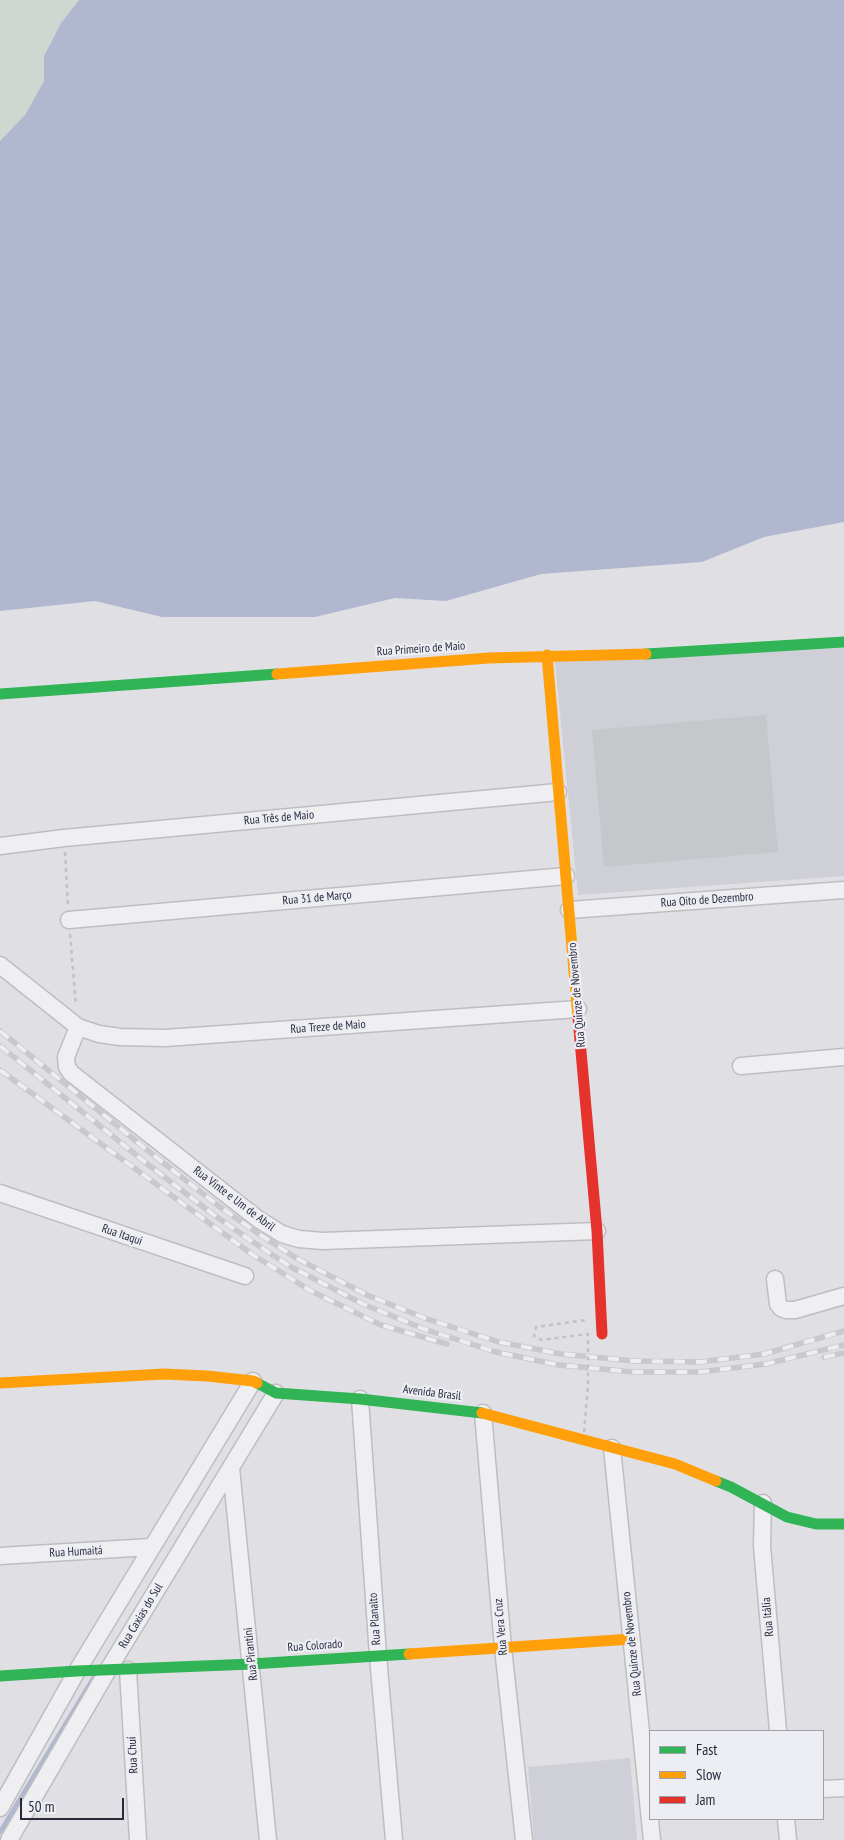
<!DOCTYPE html>
<html>
<head>
<meta charset="utf-8">
<style>
	body { margin:0 }
	#map { position:relative; width:844px; height:1840px; overflow:hidden; background:#e0e0e4; font-family:"PT Sans Narrow",sans-serif }
	canvas { display:block }
	.legend { position:absolute; left:649px; top:1730px; width:175px; height:90px; box-sizing:border-box; background:#edeef4; border:1px solid #9ea0aa; margin:0; padding:6px 9px; list-style:none; font-size:15px; color:#282b3c }
	.legend li { display:flex; align-items:center; gap:10px; height:25px }
	.legend b { width:25px; border:1px solid #9ea0aa }
	.scale { position:absolute; left:20px; top:1798px; width:104px; height:22px; box-sizing:border-box; border:2px solid #282b3c; border-top:0; padding-left:6px; font-size:15px; line-height:18px; white-space:nowrap; color:#282b3c; -webkit-text-stroke:4px #edeef4; paint-order:stroke }
</style>
</head>
<body>
<div id="map">
<canvas width="844" height="1840"></canvas>
<ul class="legend">
<li><b style="height:6px;background:#30b455"></b>Fast</li>
<li><b style="height:6px;background:#ff9f0a"></b>Slow</li>
<li><b style="height:6px;background:#e5322d"></b>Jam</li>
</ul>
<div class="scale">50 m</div>
</div>
<script>
const context = document.querySelector('canvas').getContext('2d');
context.lineJoin = 'round';
function fill(path, color) {
  context.fillStyle = color;
  context.fill(path, 'evenodd');
}
function shape(rows) {
  const path = new Path2D();
  for (const r of rows) {
    path.moveTo(r[0], r[1]);
    for (let i = 2; i < r.length; i += 2) path.lineTo(r[i], r[i + 1]);
  }
  return path;
}
function stroke(path, color, width, dash) {
  context.strokeStyle = color;
  context.lineWidth = width;
  context.lineCap = dash ? 'butt' : 'round';
  context.setLineDash(dash || []);
  context.stroke(path);
}
function label(font, color, halo, rows, align = 'center') {
  context.font = font + ' "PT Sans Narrow",sans-serif';
  context.lineWidth = 4.5;
  context.setLineDash([]);
  context.textBaseline = 'middle';
  context.strokeStyle = halo;
  context.fillStyle = color;
  for (const [text, x, y, turn = 0] of rows) {
    context.save();
    context.translate(x, y);
    context.rotate((+turn || 0) * Math.PI / 180);
    context.textAlign = isNaN(turn) ? turn : align;
    if (halo) context.strokeText(text, 0, 0);
    context.fillText(text, 0, 0);
    context.restore();
  }
}
const built = shape([
	[844,648,844,876,578,895,555,662],
	[630,1758,637,1840,534,1840,528,1767]
]);
const green = shape([
	[0,0,79,0,61,23,44,56,44,81,25,116,0,141]
]);
const water = shape([
	[79,0,844,0,844,522,764,537,702,562,541,574,446,601,395,598,315,617,162,617,95,601,0,611,0,141,25,115,44,81,44,56,61,23]
]);
const stream = shape([
	[0,1832,94,1677]
]);
const building = shape([
	[766,715,778,852,604,867,592,730]
]);
const path = shape([
	[65,852,68,906],
	[70,934,76,1006]
]);
const street = shape([
	[0,846,64,838,558,792],
	[569,910,844,890],
	[69,920,566,876],
	[0,965,78,1027,99,1034,120,1037,165,1038,578,1009],
	[78,1027,66,1057,67,1067,71,1073,258,1219,282,1234,299,1239,323,1241,597,1231],
	[741,1066,844,1057],
	[0,1193,245,1276],
	[775,1279,778,1304,781,1308,786,1310,795,1310,844,1296],
	[360,1399,378,1656,394,1840],
	[483,1413,503,1648,524,1840],
	[612,1448,652,1840],
	[231,1468,268,1840],
	[763,1503,762,1546,778,1731],
	[0,1556,151,1547],
	[128,1670,138,1840],
	[823,1789,844,1788],
	[0,1808,77,1671,253,1381],
	[786,1819,788,1840],
	[9,1840,108,1670,276,1393]
]);
const fast = shape([
	[646,654,844,642],
	[0,694,277,674],
	[257,1383,276,1393,360,1399,482,1413],
	[716,1481,731,1487,787,1517,816,1524,844,1524],
	[0,1676,77,1671,252,1664,409,1654]
]);
const slow = shape([
	[547,655,578,1018],
	[277,674,489,658,646,654],
	[0,1383,164,1374,207,1376,253,1381,257,1383],
	[482,1413,675,1464,716,1481],
	[409,1654,632,1639]
]);
const jam = shape([
	[578,1018,597,1231,602,1334]
]);
const rail = shape([
	[0,1031,157,1158,220,1207,256,1232,296,1258,367,1295,427,1319,499,1342,561,1354,634,1361,700,1362,764,1354,844,1331],
	[0,1046,150,1166,214,1215,250,1240,291,1267,363,1304,424,1329,496,1352,559,1365,633,1372,700,1372,766,1364,844,1345],
	[0,1070,253,1255,311,1291,381,1325,447,1344],
	[824,1357,844,1353]
]);
const pathBridge = shape([
	[584,1432,588,1386,588,1334,541,1340,534,1336,536,1327,586,1320]
]);
const streetNames = [
	["Rua Primeiro de Maio",421,649,-4],
	["Rua Três de Maio",279,818,-5],
	["Rua 31 de Março",317,898,-5],
	["Rua Oito de Dezembro",707,900,-4],
	["Rua Quinze de Novembro",577,995,-95],
	["Rua Treze de Maio",328,1027,-4],
	["Rua Vinte e Um de Abril",234,1199,37],
	["Rua Itaqui",122,1235,19],
	["Avenida Brasil",432,1393,7],
	["Rua Humaitá",76,1552,-3],
	["Rua Caxias do Sul",141,1616,-59],
	["Rua Itália",768,1617,-95],
	["Rua Planalto",375,1619,-94],
	["Rua Vera Cruz",501,1627,-95],
	["Rua Quinze de Novembro",632,1644,-96],
	["Rua Colorado",315,1646,-4],
	["Rua Pirantini",251,1654,-96],
	["Rua Chuí",133,1755,-93]
];
fill(built, '#cecfd7');
fill(green, '#ced7d0');
fill(water, '#b0b7ce');
stroke(stream, '#b0b7ce', 4.5);
fill(building, '#c6c7cb');
stroke(street, '#bebec2', 19);
stroke(path, '#c1c1c6', 2.5, [4, 4]);
stroke(street, '#efeff1', 16);
stroke(fast, '#30b455', 11);
stroke(slow, '#ff9f0a', 11);
stroke(jam, '#e5322d', 11);
stroke(rail, '#c8c9cc', 5.5);
stroke(rail, '#edeef4', 4, [11]);
stroke(pathBridge, '#c1c1c6', 2.5, [4, 4]);
label('12px', '#282b3c', '#edeef4', streetNames);
</script>
</body>
</html>
